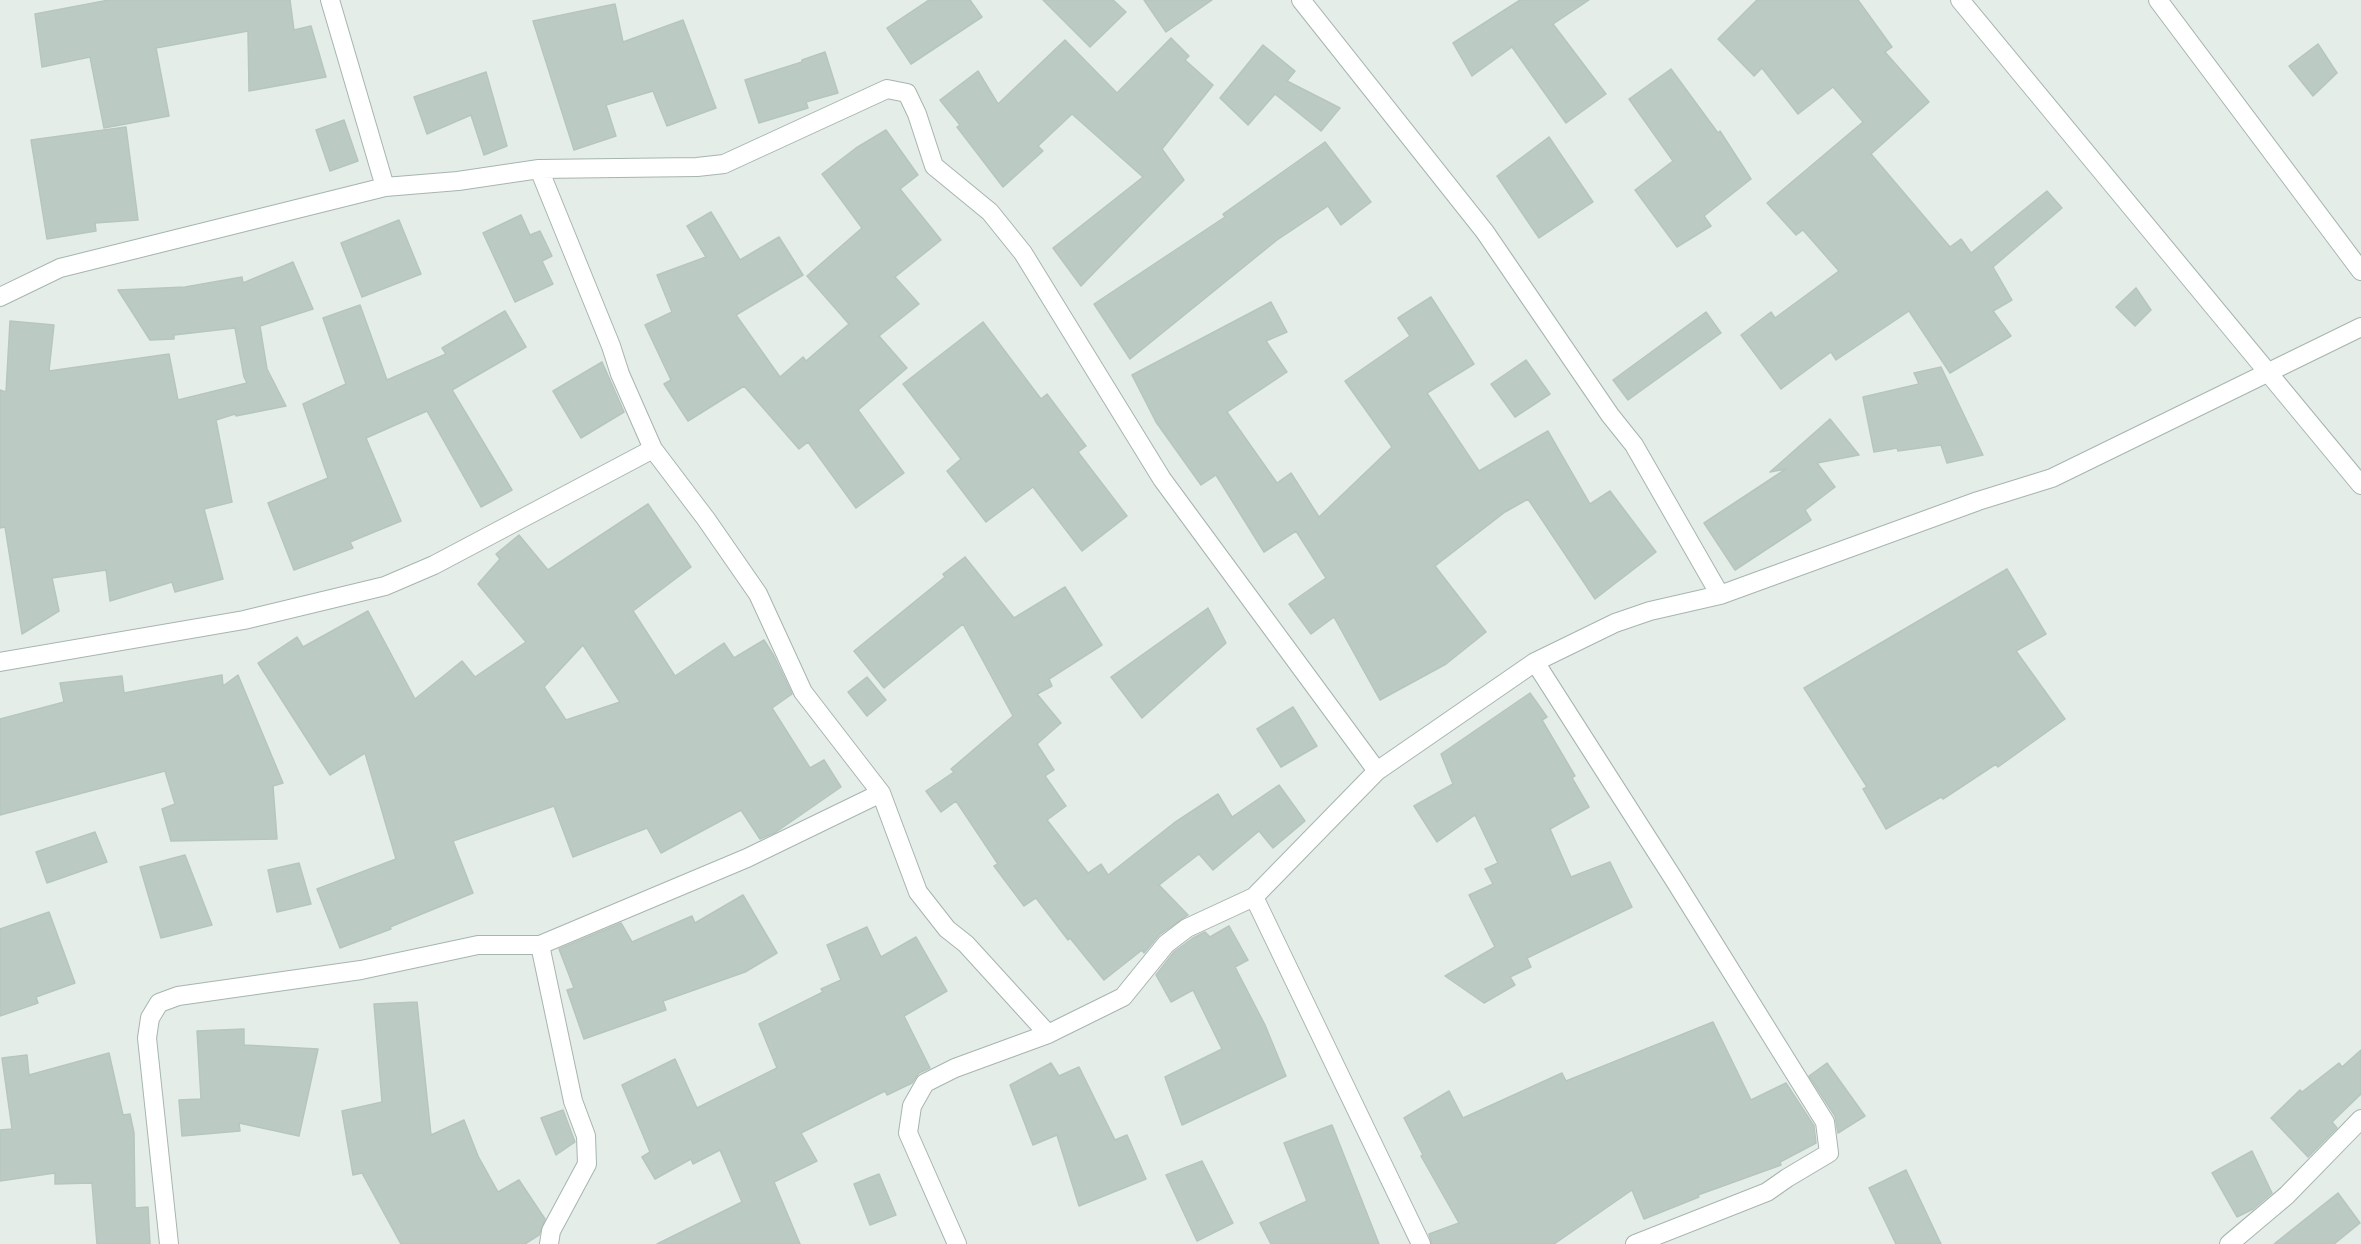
<!DOCTYPE html>
<html>
<head>
<meta charset="utf-8">
<style>
	body { margin:0 }
	canvas { display:block; background:#e4ede8 }
</style>
</head>
<body>
<canvas width="2361" height="1244"></canvas>
<script>
const context = document.querySelector('canvas').getContext('2d');
context.lineJoin = 'round';
function fill(path, color) {
  context.fillStyle = color;
  context.fill(path, 'evenodd');
}
function shape(rows) {
  const path = new Path2D();
  for (const r of rows) {
    path.moveTo(r[0], r[1]);
    for (let i = 2; i < r.length; i += 2) path.lineTo(r[i], r[i + 1]);
  }
  return path;
}
function stroke(path, color, width, dash) {
  context.strokeStyle = color;
  context.lineWidth = width;
  context.lineCap = dash ? 'butt' : 'round';
  context.setLineDash(dash || []);
  context.stroke(path);
}
const building = shape([
	[109,0,290,0,294,30,311,26,326,77,249,91,248,31,156,48,169,116,104,128,90,57,42,67,35,14,109,0],
	[929,0,970,0,982,17,911,64,887,28,929,0],
	[1043,0,1113,0,1126,12,1090,47,1043,0],
	[1144,0,1212,0,1166,32,1144,0],
	[1520,0,1589,0,1553,24,1606,94,1566,123,1512,47,1472,76,1453,43,1520,0],
	[1757,0,1858,0,1892,47,1885,52,1929,102,1871,154,1950,247,1961,239,1971,253,2047,191,2062,208,1993,267,2012,300,1993,311,2011,336,1950,373,1909,311,1836,360,1831,352,1781,389,1741,335,1771,312,1775,318,1839,271,1803,230,1796,235,1767,203,1863,122,1833,87,1798,114,1762,68,1754,76,1718,39,1757,0],
	[615,4,623,42,683,20,716,108,667,126,653,91,606,105,616,136,574,150,533,21,615,4],
	[1171,38,1189,56,1185,60,1213,85,1162,149,1184,180,1081,286,1053,248,1143,177,1072,114,1038,146,1043,151,1003,187,957,127,960,125,940,100,978,71,998,104,1065,40,1117,93,1171,38],
	[2318,44,2337,73,2313,96,2289,66,2318,44],
	[1263,45,1295,71,1287,81,1340,108,1321,131,1275,94,1248,125,1220,98,1263,45],
	[825,52,838,93,806,102,808,108,759,123,745,80,802,62,802,60,825,52],
	[1671,69,1718,133,1720,131,1751,179,1704,216,1711,226,1677,247,1635,190,1673,161,1629,99,1671,69],
	[486,72,507,146,484,155,471,115,427,134,414,97,486,72],
	[344,120,358,161,330,171,316,130,344,120],
	[126,127,138,220,95,223,96,231,47,239,31,140,126,127],
	[886,130,918,175,900,189,941,240,895,277,919,304,879,336,907,368,858,410,904,473,856,508,808,442,799,449,744,386,688,421,664,384,671,380,645,325,672,312,657,275,706,257,687,226,711,212,740,260,779,237,803,275,736,315,780,377,803,357,806,361,849,324,807,276,862,228,822,174,856,148,886,130],
	[1549,137,1593,202,1539,238,1497,176,1549,137],
	[1325,142,1371,202,1341,225,1328,206,1277,240,1130,359,1094,304,1225,217,1223,214,1325,142],
	[521,215,530,235,540,231,552,256,542,261,553,284,515,302,483,233,521,215],
	[399,220,421,274,362,297,341,243,399,220],
	[293,262,313,309,260,326,267,369,286,406,236,416,235,414,216,420,232,502,204,509,223,579,175,592,172,582,110,601,106,570,52,578,59,611,22,634,5,527,0,528,0,390,6,392,10,321,54,325,49,371,169,354,178,400,247,383,244,377,235,328,174,335,174,339,150,340,118,290,185,287,242,277,243,283,293,262],
	[2136,288,2151,310,2135,326,2116,307,2136,288],
	[1431,297,1474,364,1427,393,1479,471,1548,431,1590,504,1610,491,1656,552,1595,599,1528,499,1505,512,1435,566,1486,632,1446,664,1380,700,1334,617,1311,634,1289,604,1326,578,1296,531,1264,552,1216,475,1201,485,1156,422,1132,375,1271,302,1287,332,1266,341,1287,372,1227,412,1277,483,1291,473,1319,517,1392,447,1345,381,1410,336,1398,318,1431,297],
	[360,305,387,380,446,354,442,348,505,311,526,347,452,390,512,490,481,507,427,411,366,438,401,521,350,542,353,548,294,570,268,503,328,478,303,404,346,384,323,318,360,305],
	[1706,312,1721,333,1628,400,1613,380,1706,312],
	[983,322,1041,399,1047,394,1086,446,1078,452,1127,516,1082,551,1033,487,986,522,947,471,961,459,903,384,983,322],
	[1526,360,1550,394,1515,417,1491,384,1526,360],
	[602,362,624,412,581,438,553,391,602,362],
	[1941,367,1983,455,1947,463,1941,445,1898,451,1897,448,1874,452,1863,397,1919,384,1914,373,1941,367],
	[1830,419,1859,455,1817,463,1835,487,1805,510,1811,520,1735,570,1704,523,1786,469,1770,472,1830,419],
	[648,504,691,567,633,611,675,676,724,643,734,658,764,640,774,656,792,694,772,708,810,768,824,760,841,787,776,832,760,839,741,810,661,853,647,828,573,857,554,806,453,841,473,893,390,927,391,929,340,948,317,889,396,859,365,753,330,775,258,663,297,637,303,647,368,611,415,699,462,661,475,677,526,642,478,584,500,559,496,554,519,535,548,570,648,504],
	[583,645,620,702,566,720,544,687,583,645],
	[965,557,1014,618,1065,587,1102,645,1049,679,1052,686,1037,694,1061,723,1037,744,1054,770,1045,776,1066,806,1047,820,1088,873,1101,864,1108,875,1174,823,1218,794,1232,817,1279,785,1305,821,1273,848,1259,831,1213,870,1199,854,1159,885,1188,915,1159,935,1144,953,1142,950,1104,980,1070,938,1068,940,1036,898,1024,906,994,866,998,864,956,801,941,812,926,791,954,772,951,769,1013,716,963,624,884,688,854,651,945,577,943,574,965,557],
	[2007,569,2046,634,2016,651,2065,719,1998,767,1996,764,1943,799,1941,797,1886,829,1863,789,1867,787,1804,688,2007,569],
	[1208,608,1226,643,1142,718,1111,677,1208,608],
	[222,675,223,686,238,675,283,783,273,786,277,839,171,841,162,809,175,804,165,771,0,815,0,719,64,702,60,683,122,676,124,693,222,675],
	[867,677,886,700,867,716,848,692,867,677],
	[1530,693,1547,717,1542,720,1575,776,1572,778,1589,807,1550,829,1571,877,1610,862,1632,907,1527,958,1531,967,1510,977,1515,985,1484,1003,1445,976,1495,947,1469,895,1493,884,1485,869,1498,863,1475,815,1437,842,1414,806,1453,784,1441,754,1530,693],
	[1293,707,1317,746,1281,767,1257,729,1293,707],
	[95,832,107,862,47,883,36,852,95,832],
	[185,855,212,925,161,938,140,867,185,855],
	[299,863,311,904,277,912,268,870,299,863],
	[743,895,777,953,745,972,663,1001,666,1010,584,1039,567,990,574,988,559,949,621,923,632,942,692,916,695,923,743,895],
	[49,912,75,983,36,997,38,1003,0,1016,0,929,49,912],
	[1229,926,1248,960,1235,967,1265,1025,1286,1076,1182,1125,1165,1077,1222,1049,1193,990,1171,1002,1156,975,1174,952,1193,938,1205,932,1210,937,1229,926],
	[867,927,881,957,916,937,947,991,904,1016,930,1068,919,1073,912,1083,887,1095,885,1091,801,1133,817,1161,774,1182,800,1244,657,1244,742,1202,720,1150,693,1164,691,1159,655,1179,642,1157,650,1152,622,1085,675,1059,697,1108,777,1068,759,1024,823,992,821,989,841,980,827,945,867,927],
	[417,1002,431,1135,464,1120,478,1156,498,1192,519,1180,545,1219,539,1235,525,1244,401,1244,362,1173,353,1175,342,1111,382,1102,374,1004,417,1002],
	[1713,1022,1751,1100,1786,1083,1814,1126,1816,1143,1780,1162,1781,1165,1698,1195,1699,1197,1644,1219,1632,1190,1554,1244,1432,1244,1429,1234,1459,1223,1421,1156,1423,1155,1404,1118,1449,1091,1463,1118,1562,1073,1566,1081,1713,1022],
	[244,1029,244,1045,318,1049,299,1136,239,1123,240,1131,182,1136,179,1100,201,1099,197,1031,244,1029],
	[2361,1050,2361,1094,2332,1122,2337,1128,2308,1157,2271,1118,2300,1090,2302,1092,2339,1063,2342,1067,2361,1050],
	[109,1053,123,1115,130,1114,134,1133,135,1208,148,1207,150,1244,97,1244,92,1183,55,1184,55,1173,0,1181,0,1130,12,1129,2,1058,27,1055,29,1075,109,1053],
	[1051,1063,1059,1076,1079,1067,1115,1140,1127,1135,1146,1179,1079,1206,1057,1135,1033,1145,1010,1085,1051,1063],
	[1827,1063,1865,1116,1838,1133,1835,1116,1809,1076,1827,1063],
	[563,1110,575,1142,556,1155,541,1118,563,1110],
	[1332,1125,1379,1244,1271,1244,1260,1223,1307,1201,1284,1143,1332,1125],
	[2252,1151,2272,1193,2253,1209,2237,1217,2212,1173,2252,1151],
	[1202,1161,1233,1223,1197,1241,1166,1175,1202,1161],
	[1906,1170,1941,1244,1896,1244,1869,1188,1906,1170],
	[879,1174,896,1215,870,1225,854,1184,879,1174],
	[2338,1193,2360,1223,2334,1244,2274,1244,2338,1193]
]);
const minor = shape([
	[330,0,385,187],
	[1301,0,1485,232,1610,415,1634,445,1720,595],
	[1960,0,2361,485],
	[2158,0,2361,271],
	[539,169,611,346,620,374,653,449,706,519,758,594,803,692,881,793,918,892,947,929,966,944,1048,1034],
	[0,297,60,268,385,187,458,181,539,169,697,167,724,164,887,89,907,93,917,114,934,166,990,212,1023,253,1162,479,1377,771],
	[0,662,244,620,385,586,434,565,653,449],
	[1535,662,1675,881,1825,1122,1829,1153,1787,1178,1767,1192,1635,1244],
	[1254,897,1421,1244],
	[540,945,573,1101,586,1136,587,1164,551,1231,549,1244],
	[169,1244,147,1038,150,1018,159,1003,178,996,361,970,478,945,540,945,747,858,881,793],
	[957,1244,908,1133,912,1106,925,1083,955,1068,1048,1034,1123,997,1166,944,1187,928,1254,897,1377,771,1535,662,1615,623,1650,611,1720,595,1978,501,2052,478,2361,327],
	[2229,1244,2287,1195,2361,1119]
]);
fill(building, '#bccac4');
stroke(building, '#b6c6bf', 1.5);
stroke(minor, '#a7b5af', 20);
stroke(minor, '#fff', 18);
</script>
</body>
</html>
